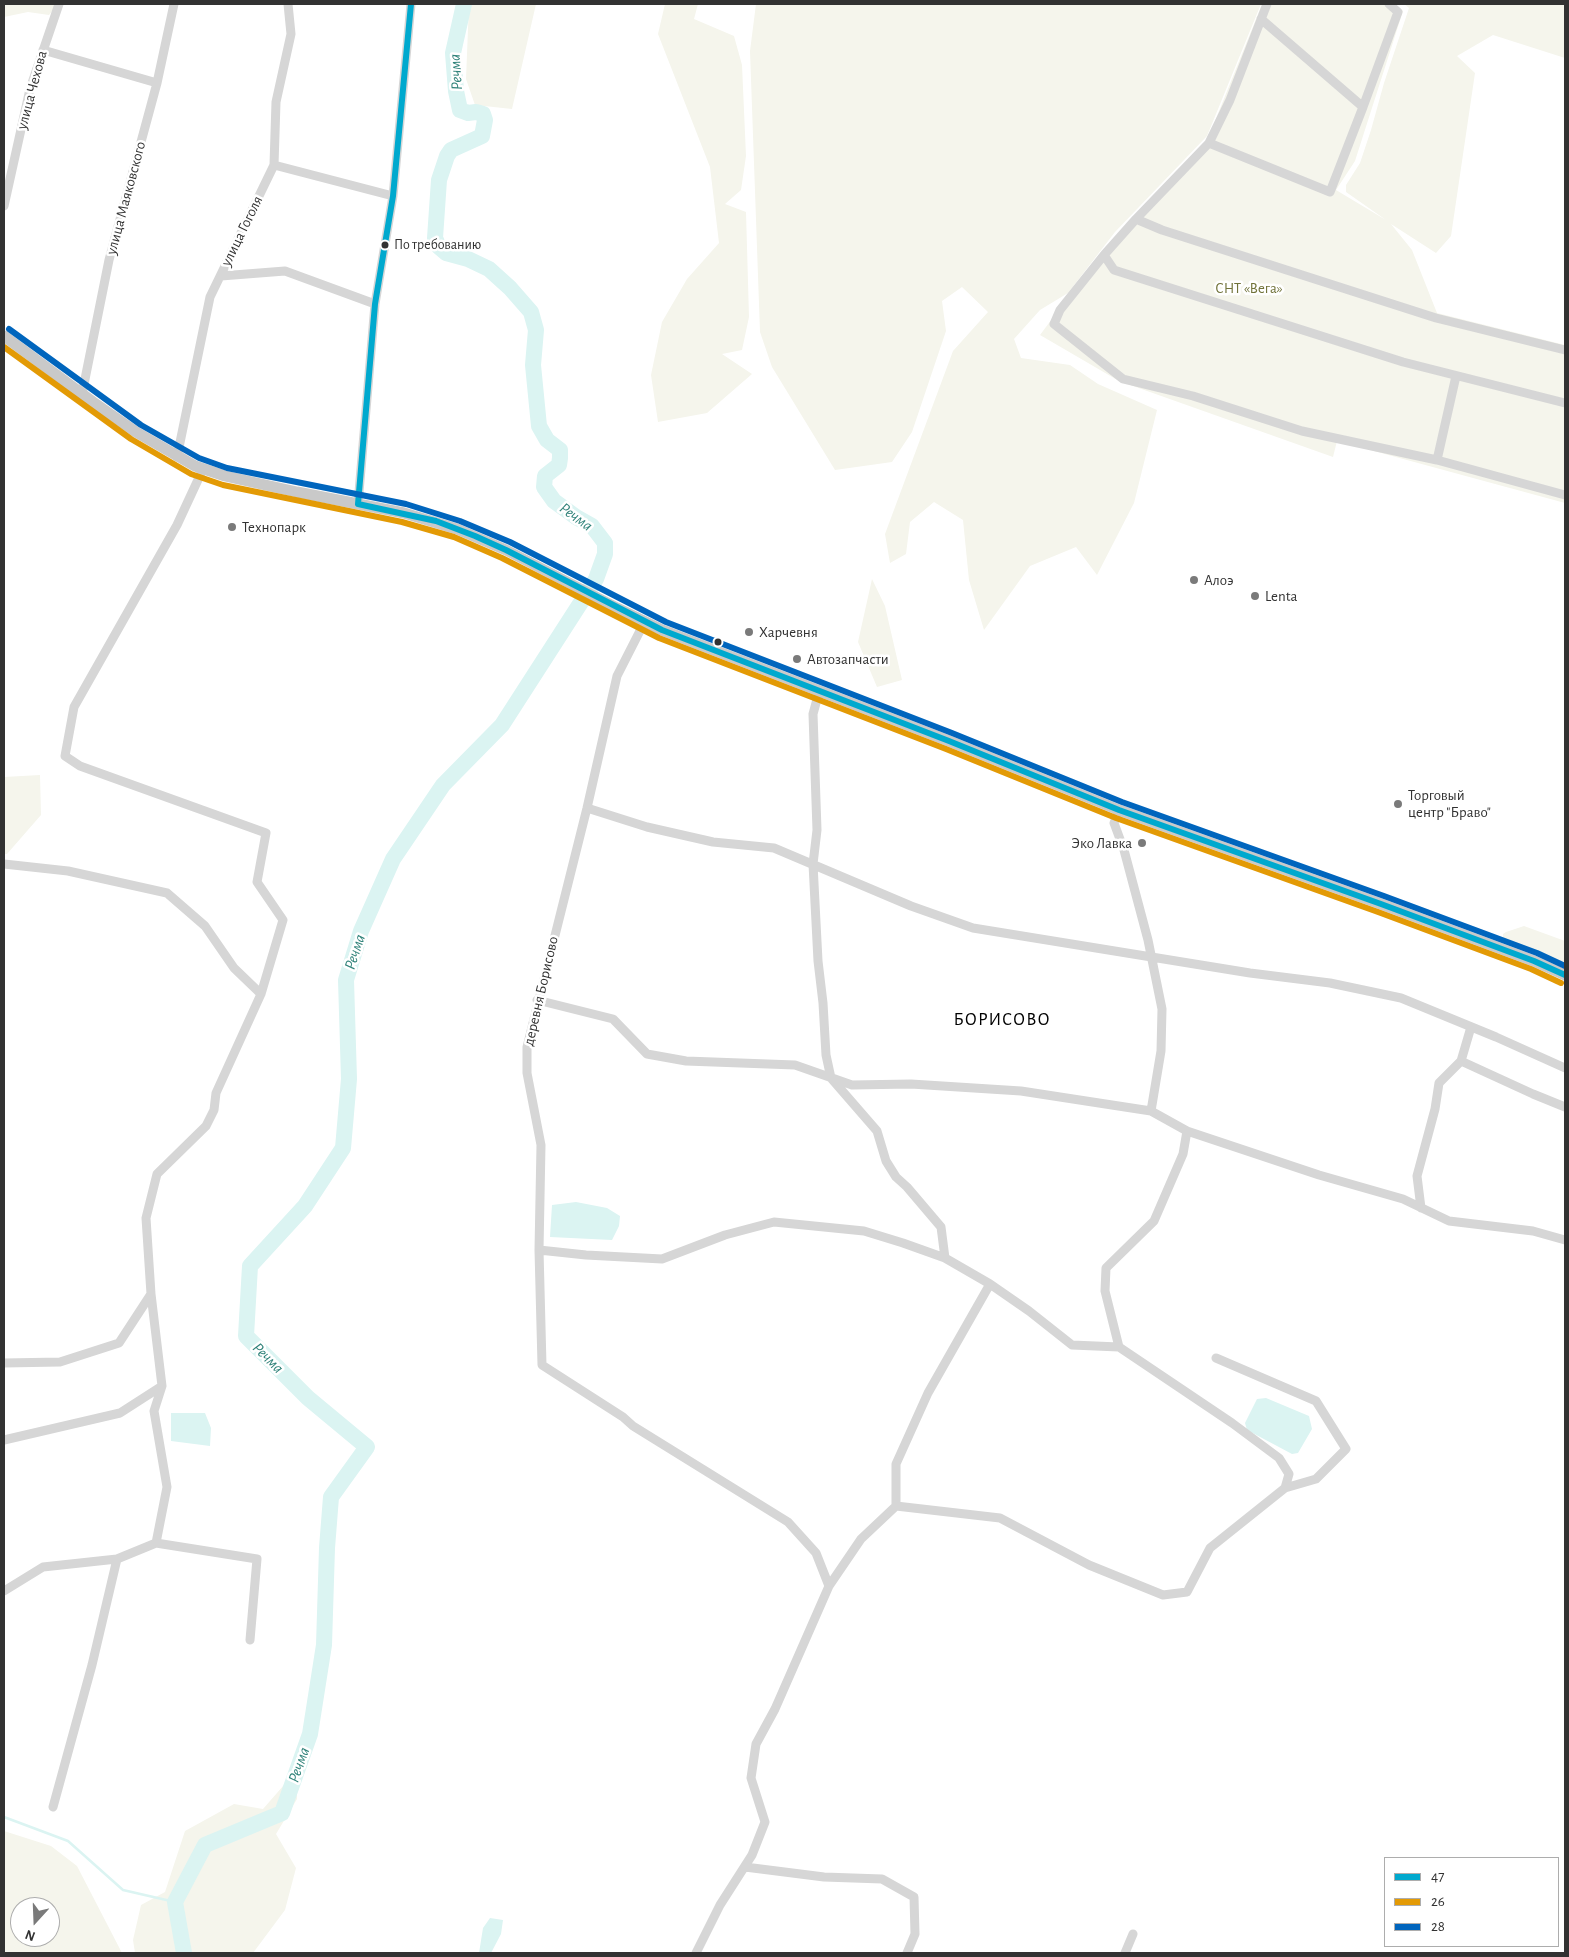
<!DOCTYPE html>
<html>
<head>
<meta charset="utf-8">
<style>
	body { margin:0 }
	#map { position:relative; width:1569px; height:1957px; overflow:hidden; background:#fff; font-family:"Alegreya Sans",sans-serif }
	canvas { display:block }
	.frame { position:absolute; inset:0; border:5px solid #323232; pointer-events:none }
	.legend { position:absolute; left:1384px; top:1857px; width:175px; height:90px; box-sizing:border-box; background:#fff; border:1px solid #adadad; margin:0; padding:6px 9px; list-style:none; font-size:15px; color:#323232 }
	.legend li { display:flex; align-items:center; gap:10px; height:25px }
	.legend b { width:25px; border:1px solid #adadad }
	.north { position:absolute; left:10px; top:1897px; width:50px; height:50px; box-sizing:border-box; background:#fff; border:1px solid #adadad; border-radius:50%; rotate:200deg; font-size:14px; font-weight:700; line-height:20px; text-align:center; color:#323232 }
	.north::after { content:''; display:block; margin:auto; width:18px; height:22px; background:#7a7a7a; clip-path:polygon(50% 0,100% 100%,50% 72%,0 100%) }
</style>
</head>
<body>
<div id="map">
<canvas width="1569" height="1957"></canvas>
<div class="frame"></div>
<ul class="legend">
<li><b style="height:6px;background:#00a9ce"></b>47</li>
<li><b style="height:6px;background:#e39a05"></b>26</li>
<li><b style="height:6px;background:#0065bd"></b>28</li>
</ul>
<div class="north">N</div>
</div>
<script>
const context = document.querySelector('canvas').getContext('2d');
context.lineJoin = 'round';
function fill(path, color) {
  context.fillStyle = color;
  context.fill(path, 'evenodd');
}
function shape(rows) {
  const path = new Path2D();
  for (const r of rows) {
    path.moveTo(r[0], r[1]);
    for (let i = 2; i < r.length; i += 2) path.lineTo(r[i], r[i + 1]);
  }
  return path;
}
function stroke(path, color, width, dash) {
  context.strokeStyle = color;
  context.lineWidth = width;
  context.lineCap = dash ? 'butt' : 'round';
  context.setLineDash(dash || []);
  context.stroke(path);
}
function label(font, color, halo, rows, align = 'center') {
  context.font = font + ' "Alegreya Sans",sans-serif';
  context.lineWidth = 5;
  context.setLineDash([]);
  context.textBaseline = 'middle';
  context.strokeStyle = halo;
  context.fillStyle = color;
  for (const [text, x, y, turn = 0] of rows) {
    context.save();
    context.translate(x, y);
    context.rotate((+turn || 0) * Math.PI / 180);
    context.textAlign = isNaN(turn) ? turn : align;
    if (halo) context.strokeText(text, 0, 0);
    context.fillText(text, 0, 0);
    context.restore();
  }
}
const green = shape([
	[4,4,58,4,49,15,28,12,4,17],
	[469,4,536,4,512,109,475,105,466,79],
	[665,4,698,4,694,19,734,36,742,65,746,156,741,190,725,204,746,212,749,317,742,350,722,354,752,374,707,413,658,422,651,375,662,322,687,279,719,243,710,167,658,34],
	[756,4,1261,4,1207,136,1115,232,1068,293,1040,310,1014,339,1021,358,1070,365,1098,384,1157,410,1134,503,1097,575,1076,547,1030,566,984,630,969,580,963,520,934,502,910,522,906,554,890,563,885,534,953,351,988,312,962,287,942,301,946,331,912,432,892,462,835,470,772,367,760,332,750,51],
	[1262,4,1395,4,1403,11,1355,161,1336,190,1386,220,1346,192,1346,185,1360,163,1371,130,1384,83,1409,8,1404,4,1565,4,1565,58,1493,35,1457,56,1475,73,1451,236,1436,253,1391,224,1412,250,1437,313,1565,345,1565,503,1337,441,1333,457,1119,381,1040,335,1098,257,1199,150,1209,136],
	[872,579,885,606,902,680,877,687,858,642],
	[40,775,41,815,7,854,4,854,4,777],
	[1524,926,1565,941,1565,963,1503,938,1503,934,1506,932],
	[297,1770,297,1799,276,1834,296,1868,285,1910,253,1953,135,1953,133,1940,141,1905,165,1892,185,1831,234,1804,263,1809],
	[4,1831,51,1846,77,1866,122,1953,4,1953],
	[20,1907,50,1907,50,1937,20,1937]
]);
const water = shape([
	[576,1202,607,1208,620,1216,619,1226,612,1240,550,1237,552,1205],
	[1266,1398,1309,1416,1312,1429,1298,1453,1292,1454,1247,1430,1245,1423,1257,1399],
	[171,1413,205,1413,211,1428,210,1446,171,1441],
	[490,1918,503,1920,501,1934,491,1953,476,1953,479,1953,483,1928]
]);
const stream = shape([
	[4,1817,68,1841,123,1890,175,1902]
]);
const river = shape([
	[184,1953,175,1902,205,1845,282,1813,310,1734,324,1645,327,1548,331,1497,367,1447,308,1398,246,1336,250,1266,305,1206,343,1148,349,1079,346,980,361,931,393,859,443,785,502,725,596,579,605,554,605,543,592,526,576,517,554,501,544,487,545,476,559,465,560,458,560,450,547,440,539,426,533,365,536,330,531,312,510,288,489,269,468,259,446,253,439,247,435,238,439,180,447,156,451,150,482,136,485,120,483,114,476,112,468,113,460,110,456,91,453,53,464,4]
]);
const minor = shape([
	[43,50,157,83],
	[1363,107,1398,12,1389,4],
	[1209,143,1330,192,1363,107,1261,19],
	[274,165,393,196],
	[4,206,30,89,59,4],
	[1136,219,1209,143,1230,100,1267,4],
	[1104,255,1060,310,1054,324,1123,379,1193,396,1302,431,1437,460,1565,495],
	[221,276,285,271,375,304],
	[1565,350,1436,318,1162,230,1136,219,1104,255,1114,270,1403,362,1565,403],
	[82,394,109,260,157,83,174,4],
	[177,457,210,297,274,165,276,102,291,34,288,4],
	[1437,460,1456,376],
	[358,504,375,304,393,196,411,4],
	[644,623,617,676,587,808,527,1047,527,1073,541,1145,539,1250,542,1365,623,1417,633,1426,788,1522,816,1553,829,1586,775,1709,756,1744,751,1778,765,1822,752,1855,720,1905,696,1953],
	[819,692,813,714,817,830,813,864,818,961,823,1003,826,1055,831,1078,877,1131,886,1161,896,1177,907,1187,941,1227,945,1258],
	[587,808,647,827,713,842,774,848,911,906,973,928,1250,973,1330,983,1401,998,1496,1037,1565,1068],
	[1119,810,1114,823,1124,850,1148,940,1162,1009,1161,1051,1151,1111],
	[4,864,68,871,167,893,205,926,234,968,261,994],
	[537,1000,613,1019,647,1054,686,1061,795,1065,852,1085,911,1084,1021,1091,1151,1111,1187,1131,1319,1175,1403,1199,1449,1221,1533,1231,1565,1240],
	[1461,1061,1533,1094,1565,1107],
	[1421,1208,1417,1176,1435,1109,1439,1083,1461,1061,1471,1027],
	[539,1250,586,1255,662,1259,725,1235,774,1222,864,1231,903,1243,945,1258,990,1284,1029,1311,1072,1345,1119,1347,1232,1423,1279,1458,1289,1474,1285,1488,1210,1548,1187,1592,1163,1595,1089,1565,1000,1518,896,1506,861,1539,829,1586],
	[1119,1347,1105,1291,1106,1268,1154,1221,1183,1154,1187,1131],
	[1216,1358,1316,1401,1346,1449,1316,1479,1285,1488],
	[4,1363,60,1362,119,1343,151,1294],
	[4,1440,120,1413,162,1386],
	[896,1506,896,1464,928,1393,990,1284],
	[156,1543,167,1487,154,1411,162,1386,151,1294,146,1218,157,1174,206,1126,214,1110,216,1093,261,994,283,920,257,882,266,833,80,766,65,756,74,707,177,525,203,469],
	[4,1591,43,1567,117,1559,156,1543,257,1559,250,1640],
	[53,1807,92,1665,117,1559],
	[745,1867,824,1877,882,1879,914,1897,915,1934,907,1953],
	[1125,1953,1133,1934]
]);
const major = shape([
	[4,336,93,402,136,432,195,466,225,476,297,492,404,513,457,529,506,550,617,608,662,630,949,741,1119,810,1381,904,1534,961,1565,975]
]);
const bus1 = shape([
	[358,504,436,521,475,536,506,550,662,630,949,741,1119,810,1381,904,1534,961,1565,975],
	[358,504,375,304,393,196,411,4]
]);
const bus2 = shape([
	[4,347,131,439,191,474,223,485,402,522,454,537,502,558,659,638,946,749,1116,818,1378,912,1531,969,1561,983]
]);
const bus3 = shape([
	[9,329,141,425,199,458,227,468,406,504,460,521,510,542,666,622,952,733,1122,802,1384,896,1537,953,1565,966]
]);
const markers = [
	[385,245,4.5,"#323232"],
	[232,527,5,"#7a7a7a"],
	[1194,580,5,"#7a7a7a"],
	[1255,596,5,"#7a7a7a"],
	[749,632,5,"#7a7a7a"],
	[718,642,4.5,"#323232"],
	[797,659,5,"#7a7a7a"],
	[1398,804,5,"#7a7a7a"],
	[1142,843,5,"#7a7a7a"]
];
const busNames = [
	["По требованию",394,245]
];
const streetNames = [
	["улица Чехова",32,90,-75],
	["улица Маяковского",126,198,-75],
	["улица Гоголя",242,231,-64],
	["деревня Борисово",541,991,-77]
];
const parkNames = [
	["СНТ «Вега»",1249,288]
];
const poiNames = [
	["Технопарк",242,527],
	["Алоэ",1204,580],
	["Lenta",1265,596],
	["Харчевня",759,632],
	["Автозапчасти",807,659],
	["Торговый",1408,795],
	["центр \"Браво\"",1408,812],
	["Эко Лавка",1132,843,"right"]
];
const waterNames = [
	["Речма",456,72,-94],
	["Речма",576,517,36],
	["Речма",355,952,-72],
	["Речма",268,1358,45],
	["Речма",299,1765,-71]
];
const quarterNames = [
	["БОРИСОВО",1002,1020]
];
fill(green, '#f5f5ec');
fill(water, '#dbf4f2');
stroke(stream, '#dbf4f2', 2.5);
stroke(river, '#dbf4f2', 16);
stroke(minor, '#d6d6d6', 9);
stroke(major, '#c9c9c9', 11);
stroke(bus1, '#00a9ce', 6);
stroke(bus2, '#e39a05', 6);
stroke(bus3, '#0065bd', 6);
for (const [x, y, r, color] of markers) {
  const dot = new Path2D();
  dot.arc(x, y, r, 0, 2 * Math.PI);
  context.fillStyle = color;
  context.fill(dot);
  stroke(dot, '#fff', 2);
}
label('14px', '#323232', '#fff', busNames, 'left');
label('15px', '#323232', '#fff', streetNames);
label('15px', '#71733a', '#fff', parkNames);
label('15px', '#323232', '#fff', poiNames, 'left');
label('italic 16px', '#2f8279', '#fff', waterNames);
context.letterSpacing = '1px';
label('18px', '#000', '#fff', quarterNames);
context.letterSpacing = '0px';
</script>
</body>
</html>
